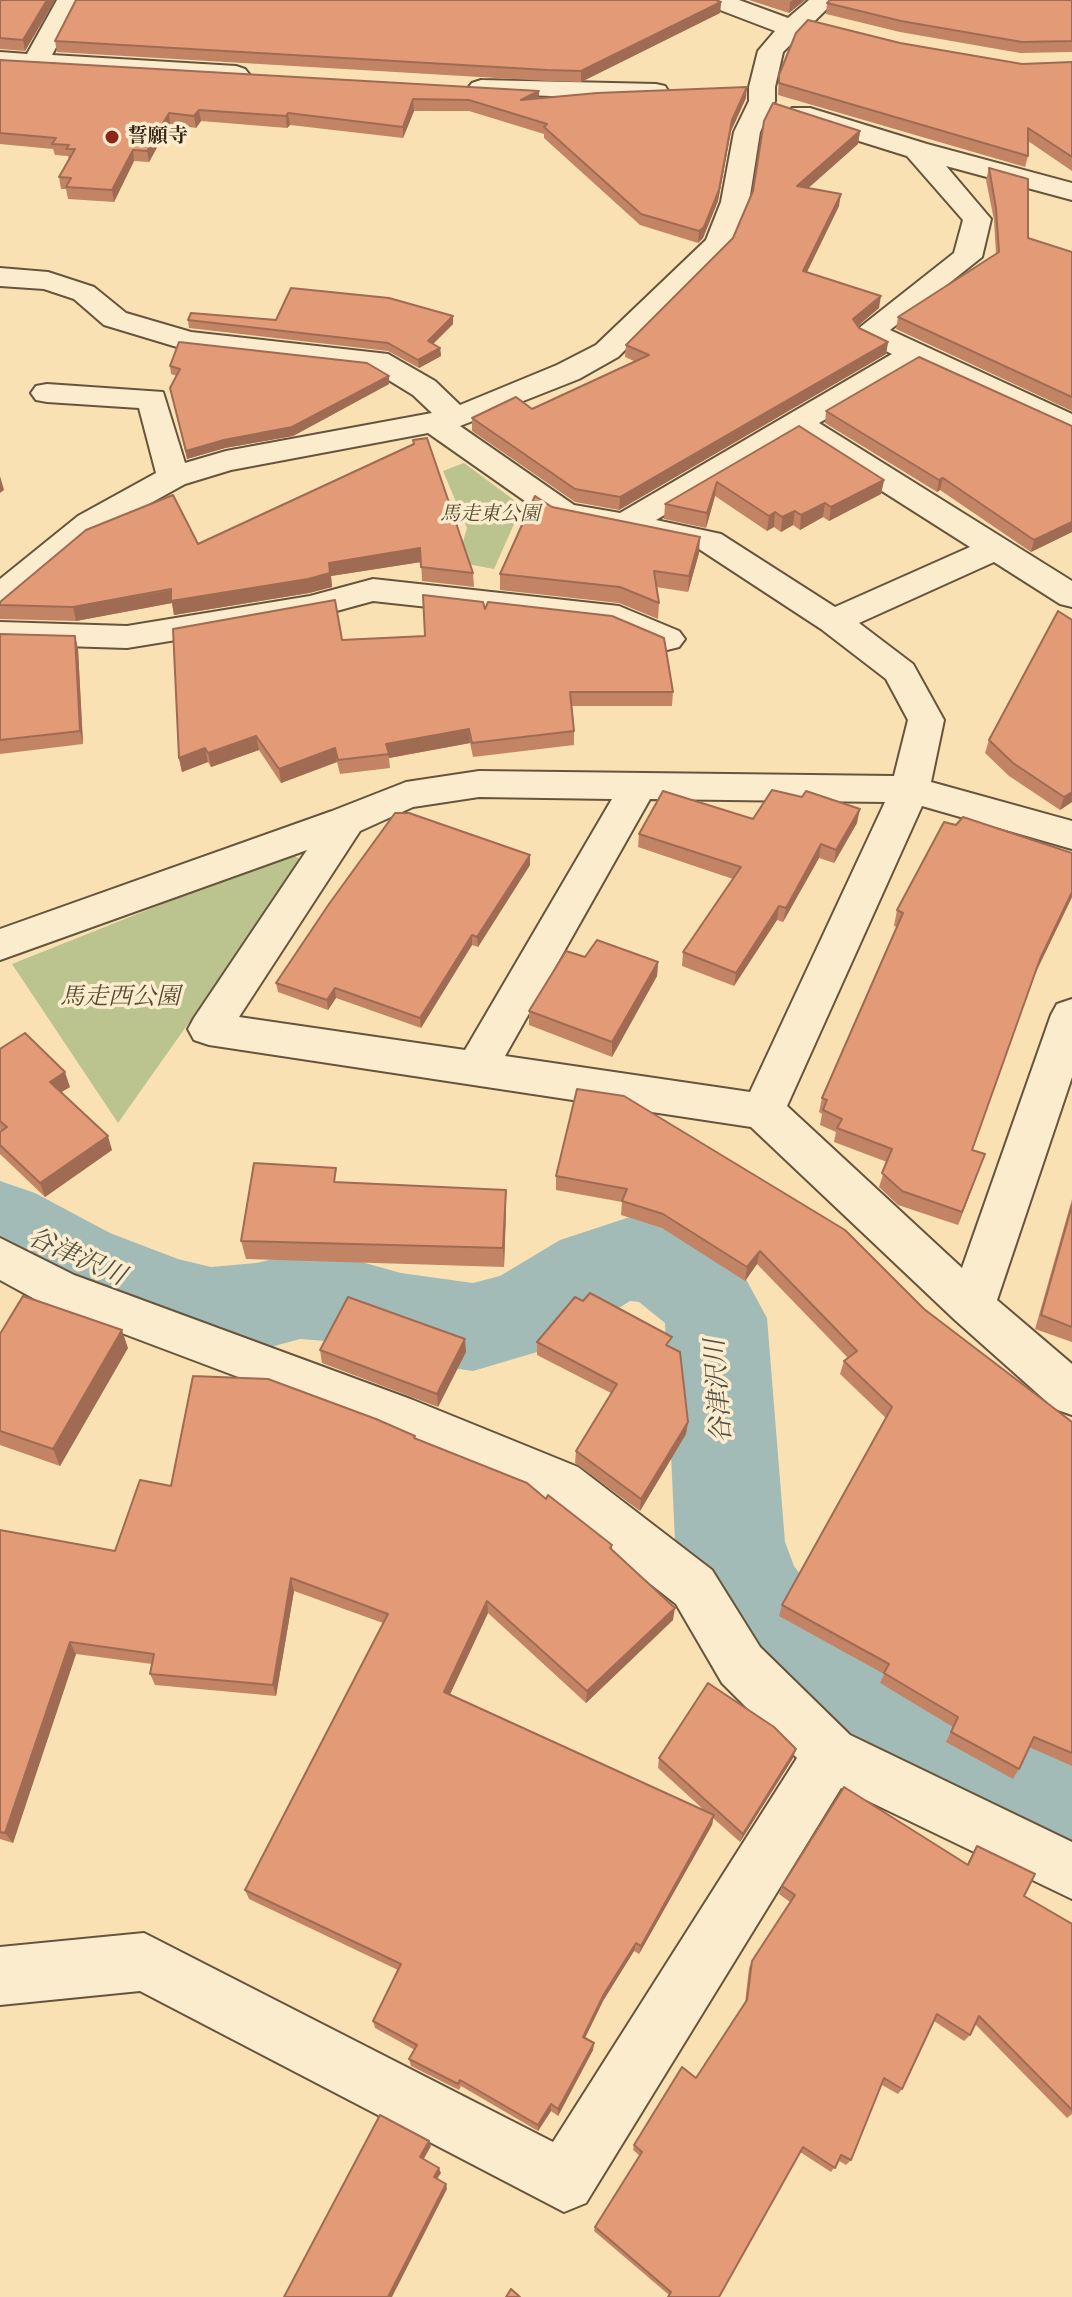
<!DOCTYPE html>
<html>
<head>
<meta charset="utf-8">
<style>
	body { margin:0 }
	canvas { display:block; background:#fae1b3 }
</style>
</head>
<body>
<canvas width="1072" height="2297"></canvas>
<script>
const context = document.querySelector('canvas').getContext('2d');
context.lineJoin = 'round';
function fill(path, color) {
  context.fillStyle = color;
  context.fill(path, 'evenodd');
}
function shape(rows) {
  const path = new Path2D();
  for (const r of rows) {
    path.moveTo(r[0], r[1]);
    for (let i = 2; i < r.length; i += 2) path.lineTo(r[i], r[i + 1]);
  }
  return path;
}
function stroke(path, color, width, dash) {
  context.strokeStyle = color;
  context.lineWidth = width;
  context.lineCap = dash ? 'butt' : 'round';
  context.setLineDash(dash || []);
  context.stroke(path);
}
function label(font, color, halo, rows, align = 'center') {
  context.font = font + ' "IM FELL French Canon","Noto Serif JP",serif';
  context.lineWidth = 7;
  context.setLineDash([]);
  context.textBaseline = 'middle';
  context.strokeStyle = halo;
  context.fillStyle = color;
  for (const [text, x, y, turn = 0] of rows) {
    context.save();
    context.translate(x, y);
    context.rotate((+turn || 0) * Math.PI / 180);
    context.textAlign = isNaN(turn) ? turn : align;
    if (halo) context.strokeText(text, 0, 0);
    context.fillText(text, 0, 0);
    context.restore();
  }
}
const green = shape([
	[464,463,522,506,494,569,457,562,467,528,443,471],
	[290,853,303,861,118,1123,12,964]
]);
const river = shape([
	[0,1181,35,1193,110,1233,178,1259,211,1267,256,1263,300,1253,340,1256,401,1273,473,1283,500,1276,560,1240,633,1216,705,1238,734,1257,767,1318,785,1542,794,1566,835,1621,899,1677,975,1720,1072,1762,1072,1885,891,1804,817,1759,753,1699,710,1636,675,1542,665,1323,639,1302,630,1301,561,1345,473,1371,401,1361,340,1342,300,1339,256,1351,211,1355,134,1332,40,1293,0,1271,0,1181]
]);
const minor = shape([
	[57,0,81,0,52,55,236,66,245,69,249,74,245,79,236,82,0,68,0,52,27,54,57,0],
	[704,0,739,0,788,18,809,0,836,0,783,52,775,87,775,101,760,132,749,202,733,243,618,357,579,379,460,426,574,505,620,513,892,354,858,338,854,332,954,253,963,220,907,156,792,120,788,114,792,108,810,108,927,144,1072,183,1072,200,946,166,991,219,982,257,890,330,1072,414,1072,436,917,366,819,423,1072,581,1072,607,1060,604,994,562,859,623,913,664,944,720,931,782,1072,821,1072,849,922,806,787,1106,962,1268,1051,1015,1057,1004,1072,999,1072,1077,997,1300,1072,1364,1072,1415,1055,1409,955,1320,751,1127,209,1045,194,1040,188,1029,194,1018,307,850,0,960,0,929,332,811,406,782,479,771,894,776,908,720,886,679,821,629,699,549,552,520,428,433,231,470,185,484,102,530,12,605,0,608,0,579,78,516,156,473,139,408,47,402,36,400,31,393,36,386,47,384,163,392,185,463,226,451,432,413,413,395,369,368,177,347,104,325,74,299,44,289,0,286,0,268,48,272,94,287,126,313,191,332,388,354,435,381,460,405,557,365,596,345,706,240,721,202,734,132,749,101,749,87,758,51,775,31,707,5,704,0],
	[797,437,970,547,835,607,721,534,656,520,797,437],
	[479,797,612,799,465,1050,239,1017,360,831,413,807,479,797],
	[650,799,885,802,750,1092,505,1056,650,799],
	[481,80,656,84,665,86,669,92,665,98,656,100,472,93,468,88,472,83,481,80],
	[373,579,619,606,679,631,685,639,679,647,667,650,612,627,373,601,311,618,127,648,0,644,0,622,127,626,310,596,373,579],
	[0,1238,74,1275,413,1400,578,1467,712,1570,760,1647,850,1735,1072,1842,1072,1899,841,1788,586,2203,564,2212,140,1991,0,2005,0,1947,144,1933,553,2142,797,1758,722,1683,676,1604,542,1499,379,1430,42,1303,0,1280,0,1238]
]);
const wall = shape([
	[0,0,55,0,25,51,0,49],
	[749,0,805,0,789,13],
	[1072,0,1072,52,1020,53,900,32,826,14,827,3],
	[721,2,720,13,581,82,547,81,57,52,55,41],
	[900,43,1022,64,1072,62,1072,171,1028,141,1028,156,1025,167,778,95,779,75],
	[0,60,539,98,746,98,731,131,718,201,703,238,698,243,640,225,544,138,544,134,469,111,414,111,403,138,290,125,287,128,201,121,196,128,170,124,149,162,134,161,114,202,68,199,66,189,61,189,59,177,69,160,68,156,55,155,53,149,0,144],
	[860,131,858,144,808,188,839,206,807,272,879,308,857,326,859,328,888,342,886,354,619,510,575,502,472,431,472,418,532,409,634,361,625,357,626,345],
	[989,168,1028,238,1072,252,1072,411,896,329,898,317,996,254,994,220,986,180],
	[188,320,276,320,453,324,433,344,440,348,441,356,419,368,388,351,189,328],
	[170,366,389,384,293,436,225,448,187,459,170,388,177,376,171,374],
	[826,411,1072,426,1072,532,1031,552,940,490,937,492,825,423],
	[799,426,884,480,881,494,829,521,823,517,800,530,793,525,781,532,774,527,767,531,715,496,706,528,664,519,665,504],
	[414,444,473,573,474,587,422,581,421,562,331,576,332,587,309,593,174,615,172,603,76,621,0,619,0,605,198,544],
	[552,507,699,553,688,592,656,587,659,603,658,619,619,603,500,590,500,574],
	[485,609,673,692,672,706,572,706,574,731,574,745,473,757,470,743,389,758,390,768,340,774,337,762,281,783,259,750,211,767,208,762,182,772,179,758,342,640,425,636],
	[0,634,75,636,78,649,83,744,0,754],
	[989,740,1072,802,1060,810,1009,776,985,753],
	[753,819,857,823,834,863,819,858,783,922,777,920,734,986,682,966,683,952,733,879,638,847,639,834],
	[1072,853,1072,897,1035,974,972,1150,985,1154,958,1225,898,1205,879,1187,887,1162,834,1142,836,1132,820,1125,822,1114,819,1112,822,1098,897,927,894,926,897,910],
	[530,855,530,865,478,947,472,945,421,1028,336,998,328,1010,278,992,276,983],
	[585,957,658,962,657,976,612,1057,529,1025,529,1011],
	[0,1049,70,1087,61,1092,112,1150,45,1197,0,1154,0,1132,1,1131,0,1129],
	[577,1089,924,1309,1072,1422,1072,1766,1029,1747,1019,1769,1013,1779,946,1742,953,1727,880,1683,884,1674,779,1616,782,1605,886,1418,840,1374,844,1361,848,1358,757,1264,745,1281,662,1228,621,1215,622,1202,556,1190,556,1176],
	[1072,1199,1072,1342,1035,1329],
	[506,1210,504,1267,246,1259,241,1241],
	[0,1334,128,1348,60,1466,0,1445],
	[537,1342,670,1347,688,1422,686,1434,640,1511,575,1463,576,1451,611,1393,537,1355],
	[320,1350,466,1352,438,1407,322,1363],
	[415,1439,546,1499,612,1545,612,1550,673,1620,586,1703,488,1613,450,1694,705,1811,658,1768,659,1758,793,1758,740,1842,713,1818,712,1825,639,1954,634,1951,603,2001,585,2038,594,2043,593,2050,558,2116,551,2111,538,2131,461,2086,459,2090,411,2066,409,2059,415,2050,375,2028,373,2021,398,1970,249,1899,245,1890,383,1623,294,1591,276,1696,155,1685,150,1674,152,1664,76,1654,13,1843,0,1839,0,1530,115,1551,171,1486],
	[977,1846,1024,1896,1072,1924,1072,2114,1067,2118,975,2024,970,2035,964,2041,934,2021,902,2089,898,2094,882,2085,851,2160,846,2165,839,2161,831,2172,800,2152,669,2295,594,2231,595,2227,640,2156,633,2150,634,2145,696,2078,745,2003,749,1968,752,1961,790,1902,779,1894,782,1886,967,1864]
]);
const shadedWall = shape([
	[47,0,55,0,25,51,23,40],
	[793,0,805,0,789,13,790,2],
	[721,2,720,13,581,82,581,71],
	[747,87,746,98,731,131,718,201,703,238,698,243,699,231,732,120],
	[539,91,539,103,521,100],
	[413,99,414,111,403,138,403,127],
	[199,110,201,121,196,128,194,116],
	[169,113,170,124,149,162,147,151],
	[288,113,290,125,287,128,286,116],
	[860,131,858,144,796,199,797,186],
	[133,150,134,161,114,202,112,190],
	[841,194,839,206,801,284,803,271],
	[881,296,879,308,851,332,853,319],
	[453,316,453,324,428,349,428,341],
	[888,342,886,354,619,510,620,497],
	[440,348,441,356,419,368,418,360],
	[389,376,389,384,293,436,225,448,187,459,186,451],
	[0,476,4,490,0,493],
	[943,478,940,490,937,492,939,480],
	[884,480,881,494,829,521,831,507],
	[717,482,715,496,706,528,707,513],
	[825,503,823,517,800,530,801,515],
	[795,511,793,525,781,532,782,517],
	[775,512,774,527,767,531,769,516],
	[1072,522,1072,532,1031,552,1034,540],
	[700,537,699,553,688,592,689,576],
	[420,548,421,562,331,576,332,587,309,593,174,615,172,603,76,621,73,607],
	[75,636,78,649,83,744,80,731],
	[469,729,470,743,389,758,386,744],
	[256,736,259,750,211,767,208,753],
	[205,748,208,762,182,772,179,758],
	[335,748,337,762,281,783,279,769],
	[1072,792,1072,802,1060,810,1064,797],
	[860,809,857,823,834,863,836,850],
	[821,844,819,858,783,922,786,908],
	[530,855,530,865,478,947,477,937],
	[1072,892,1072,897,1035,974,1040,959],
	[779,906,777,920,734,986,736,973],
	[472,935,472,945,421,1028,420,1018],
	[658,962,657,976,612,1057,612,1042],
	[335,988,336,998,328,1010,327,1000],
	[65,1072,70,1087,55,1096,50,1082],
	[108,1136,112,1150,45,1197,40,1183],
	[985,1154,980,1168,958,1225,962,1212],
	[506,1190,506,1210,504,1267,503,1248],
	[760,1251,757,1264,745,1281,747,1267],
	[122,1330,128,1348,60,1466,53,1449],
	[465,1339,466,1352,438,1407,437,1394],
	[688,1422,686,1434,640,1511,641,1499],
	[291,1578,294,1591,276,1696,273,1685],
	[487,1601,488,1613,446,1703,444,1692],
	[675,1608,673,1620,586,1703,587,1691],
	[70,1642,76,1654,13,1843,5,1833],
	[796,1749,793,1758,740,1842,743,1834],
	[714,1815,712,1825,639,1954,641,1946],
	[636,1943,634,1951,603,2001,582,2044,583,2037,604,1994],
	[594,2043,593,2050,558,2116,558,2109],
	[551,2104,551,2111,538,2131,538,2125],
	[429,2141,431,2146,422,2162,420,2157],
	[439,2168,441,2173,435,2182,434,2177],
	[446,2184,447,2189,392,2297,388,2297]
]);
const building = shape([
	[0,0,47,0,23,40,0,38,0,0],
	[76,0,716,0,721,2,581,71,547,70,55,41,76,0],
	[830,0,1072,0,1072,41,1022,42,901,21,827,3,830,0],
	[808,20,900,43,1022,64,1072,62,1072,157,1028,128,1028,156,779,83,779,75,796,33,808,20],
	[0,60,539,91,521,100,597,93,747,87,732,120,719,190,704,227,699,231,641,214,544,127,547,124,469,100,413,99,403,127,288,113,286,116,199,110,194,116,169,113,147,151,133,150,112,190,66,187,71,178,59,177,75,149,66,149,69,145,52,144,56,138,0,133,0,60],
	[773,103,860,131,797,186,841,194,803,271,881,296,853,319,859,328,888,342,620,497,575,489,472,418,516,397,532,409,649,355,626,345,733,238,753,191,764,121,773,103],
	[989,168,1028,179,1028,238,1072,252,1072,397,898,317,999,252,996,208,989,168],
	[291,288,389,298,453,316,428,341,440,348,418,360,388,343,188,320,191,313,276,320,291,288],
	[179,342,367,363,389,376,292,427,224,440,186,451,170,388,180,369,170,366,179,342],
	[919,357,1072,426,1072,522,1034,540,943,478,939,480,826,411,919,357],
	[799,426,884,480,831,507,825,503,801,515,795,511,782,517,775,512,769,516,717,482,707,513,665,504,799,426],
	[427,438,473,573,421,567,420,548,329,563,330,573,308,579,171,601,171,589,73,607,0,605,0,602,86,530,173,495,198,544,414,444,413,440,427,438],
	[535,496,552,507,700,537,689,576,654,571,659,603,620,587,500,574,535,496],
	[423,595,483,602,485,609,488,602,612,616,664,638,673,692,570,692,574,731,472,743,469,729,386,744,389,754,338,760,335,748,279,769,256,736,208,753,205,748,179,758,173,629,335,600,342,640,425,636,423,595],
	[1058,611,1072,620,1072,792,1064,797,1013,763,989,740,1058,611],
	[0,634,75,636,80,731,0,740,0,634],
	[772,790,802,797,806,791,860,809,836,850,821,844,786,908,779,906,736,973,683,952,741,867,639,834,663,791,753,819,772,790],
	[395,813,409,813,530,855,477,937,472,935,420,1018,335,988,327,1000,276,983,329,904,395,813],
	[963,817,1072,853,1072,892,1040,959,972,1150,985,1154,962,1212,902,1191,882,1173,892,1149,837,1128,842,1119,823,1110,827,1100,822,1098,903,913,897,910,944,822,956,825,963,817],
	[597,940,658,962,612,1042,529,1011,566,951,585,957,597,940],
	[25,1033,65,1072,50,1082,108,1136,40,1183,0,1145,0,1132,7,1127,0,1121,0,1049,25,1033],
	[577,1089,624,1096,845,1230,924,1309,1072,1422,1072,1753,1034,1737,1019,1769,951,1732,958,1717,884,1673,889,1664,782,1605,892,1407,844,1361,857,1351,760,1251,747,1267,663,1214,622,1201,627,1189,556,1176,577,1089],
	[254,1163,336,1168,334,1182,506,1190,503,1248,241,1241,254,1163],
	[1072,1205,1072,1327,1041,1315,1072,1205],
	[590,1293,672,1337,666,1345,680,1352,688,1422,641,1499,576,1451,617,1384,537,1342,575,1297,583,1301,590,1293],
	[23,1296,122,1330,53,1449,0,1431,0,1334,23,1296],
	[348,1297,465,1339,437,1394,320,1350,348,1297],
	[193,1376,268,1379,376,1419,415,1436,414,1438,527,1483,546,1499,548,1495,612,1545,610,1548,675,1608,587,1691,487,1601,444,1692,714,1815,641,1946,636,1943,604,1994,583,2037,594,2043,558,2109,551,2104,538,2125,460,2080,458,2084,409,2059,417,2045,373,2021,401,1964,245,1890,388,1614,291,1578,273,1685,150,1674,154,1654,70,1642,5,1833,0,1832,0,1530,115,1551,140,1480,171,1486,193,1376],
	[708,1683,774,1727,796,1749,743,1834,659,1758,708,1683],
	[844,1787,968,1865,977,1846,1035,1874,1024,1896,1072,1924,1072,2110,979,2016,970,2035,937,2014,902,2089,884,2078,851,2160,841,2155,835,2168,803,2147,719,2297,668,2297,671,2292,595,2227,642,2152,634,2145,682,2067,696,2078,747,2000,752,1961,795,1895,782,1886,844,1787],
	[380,2115,429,2141,420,2157,439,2168,434,2177,446,2184,388,2297,284,2297,380,2115],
	[511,2289,520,2297,506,2297,511,2289]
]);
const markers = [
	[112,137,8,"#8f2418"]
];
const farPoinames = [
	["誓願寺",128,137]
];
const farParknames = [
	["馬走東公園",490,515]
];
const parkNames = [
	["馬走西公園",120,998]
];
const waterNames = [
	["谷津沢川",76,1258,24],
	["谷津沢川",720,1391,-94]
];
fill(green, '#bbc38f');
fill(river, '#a3bbb7');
stroke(minor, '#66543c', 4);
fill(minor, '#fcecce');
fill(wall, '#c38466');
fill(shadedWall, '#9f6c53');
fill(building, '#e39a77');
stroke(building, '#9f6c53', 2);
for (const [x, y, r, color] of markers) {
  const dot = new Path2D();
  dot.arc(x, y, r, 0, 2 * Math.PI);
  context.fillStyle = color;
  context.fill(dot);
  stroke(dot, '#fcecce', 3);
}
label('bold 20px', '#342515', '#fcecce', farPoinames, 'left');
label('italic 20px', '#564c34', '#fcecce', farParknames);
label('italic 24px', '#564c34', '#fcecce', parkNames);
label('italic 26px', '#555246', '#fcecce', waterNames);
</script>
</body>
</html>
